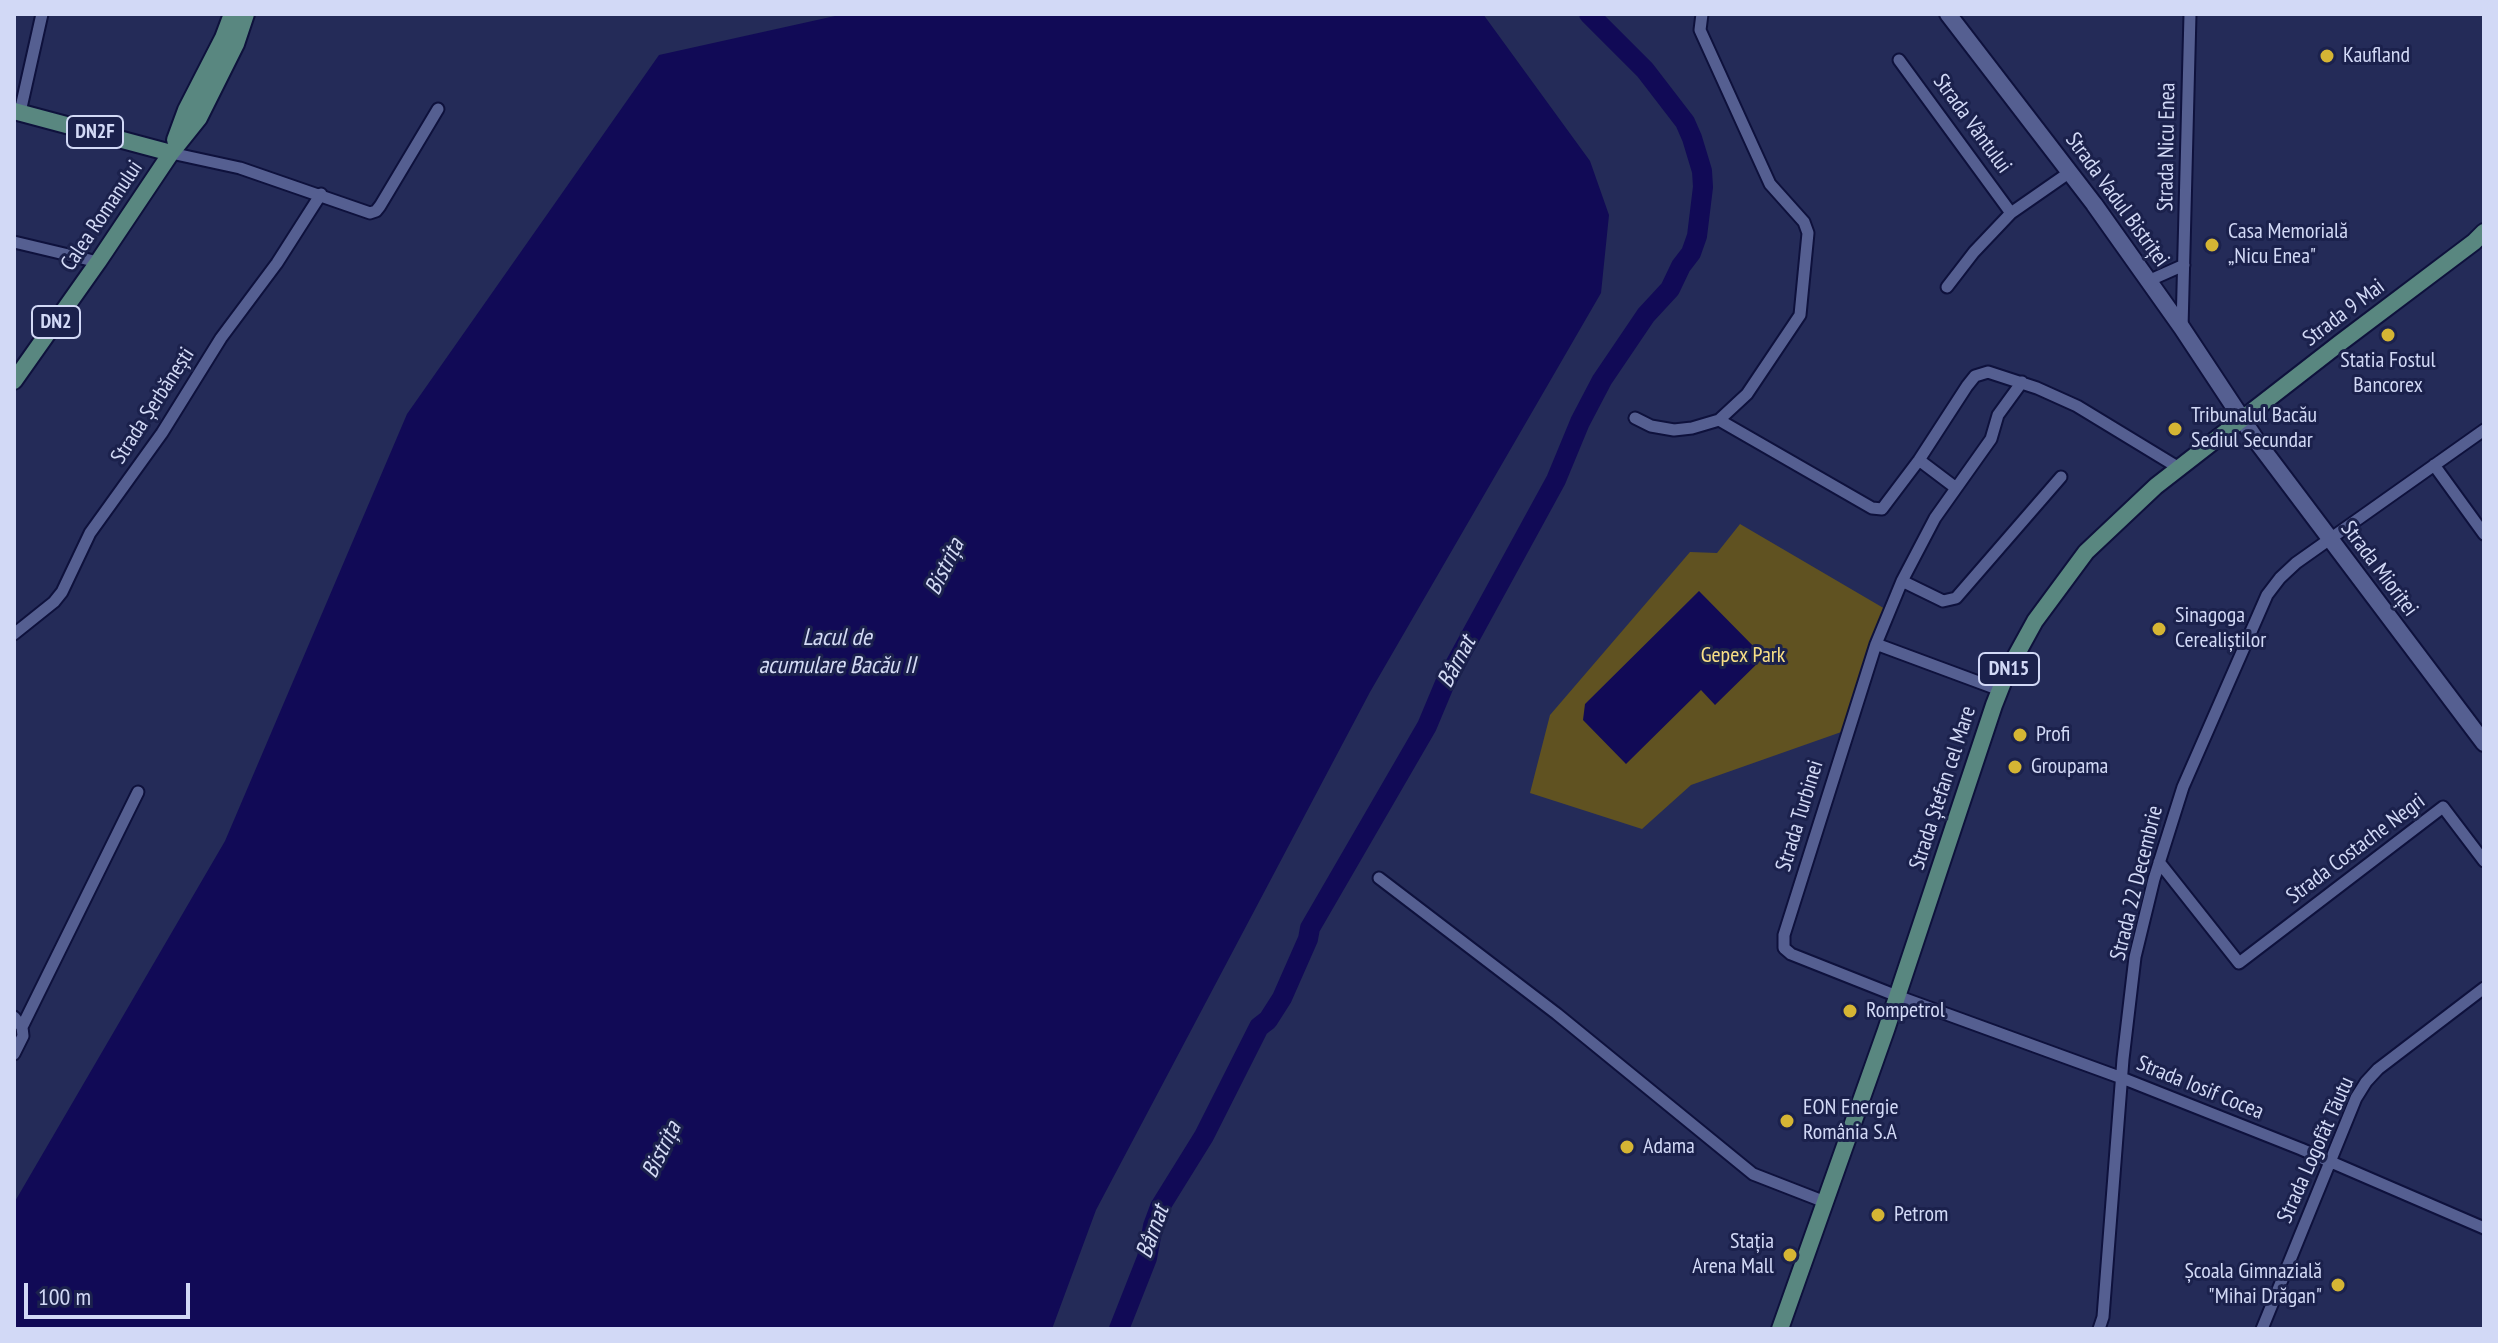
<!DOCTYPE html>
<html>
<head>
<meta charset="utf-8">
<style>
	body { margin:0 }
	#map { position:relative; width:2498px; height:1343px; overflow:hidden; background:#242b58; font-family:"PT Sans Narrow",sans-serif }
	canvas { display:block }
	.frame { position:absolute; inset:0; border:16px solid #d2d9f6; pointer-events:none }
	.scale { position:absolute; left:24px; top:1283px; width:166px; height:36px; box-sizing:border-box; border:4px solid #d2d9f6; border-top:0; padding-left:10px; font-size:24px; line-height:28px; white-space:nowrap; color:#d2d9f6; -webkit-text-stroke:6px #1b214c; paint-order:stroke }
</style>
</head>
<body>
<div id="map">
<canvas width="2498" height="1343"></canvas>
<div class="frame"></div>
<div class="scale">100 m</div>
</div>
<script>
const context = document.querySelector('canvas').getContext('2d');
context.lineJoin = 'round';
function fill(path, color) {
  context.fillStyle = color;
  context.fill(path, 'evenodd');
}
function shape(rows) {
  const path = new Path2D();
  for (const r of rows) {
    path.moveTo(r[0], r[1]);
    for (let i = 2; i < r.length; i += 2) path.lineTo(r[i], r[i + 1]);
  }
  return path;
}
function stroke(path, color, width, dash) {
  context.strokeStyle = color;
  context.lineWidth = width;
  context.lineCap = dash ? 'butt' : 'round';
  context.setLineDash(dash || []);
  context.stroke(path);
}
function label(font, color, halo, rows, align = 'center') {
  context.font = font + ' "PT Sans Narrow",sans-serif';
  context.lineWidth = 6;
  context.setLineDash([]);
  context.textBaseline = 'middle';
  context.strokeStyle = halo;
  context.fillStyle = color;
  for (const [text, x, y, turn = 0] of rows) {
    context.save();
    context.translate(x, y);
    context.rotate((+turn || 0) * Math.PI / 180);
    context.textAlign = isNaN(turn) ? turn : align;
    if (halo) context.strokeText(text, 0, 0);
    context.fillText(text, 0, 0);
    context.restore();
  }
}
const green = shape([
	[1740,524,1892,613,1847,730,1691,785,1642,829,1530,793,1550,715,1690,552,1717,553]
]);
const water = shape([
	[844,14,1483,14,1590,161,1609,215,1601,293,1370,692,1096,1210,1052,1329,14,1329,14,1203,225,841,407,414,659,55],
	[1699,591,1764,657,1715,705,1701,690,1626,764,1583,720,1585,704]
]);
const river = shape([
	[1119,1329,1147,1258,1153,1226,1160,1207,1204,1136,1259,1027,1268,1020,1282,998,1308,939,1310,928,1427,726,1445,683,1556,480,1580,422,1602,380,1646,315,1670,289,1681,266,1691,253,1697,236,1703,187,1702,171,1692,138,1685,122,1645,70,1589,14]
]);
const minor = shape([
	[1899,60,2011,213,2070,172],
	[20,112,42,14],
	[171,153,240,168,370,213,376,211,380,206,438,109],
	[14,242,98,262],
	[2148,281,2184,265],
	[1947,287,1974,252,2011,213],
	[2182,328,2190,14],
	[2022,382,1998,415,1991,439,1935,518,1902,581,1876,644,1784,935,1784,948,1791,954,1897,996,2122,1078,2301,1149,2484,1228],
	[1635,418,1651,426,1674,430,1692,428,1719,420,1747,394,1800,315,1808,233,1804,222,1770,184,1700,30,1702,14],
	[1719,420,1872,508,1882,509,1919,460,1967,386,1975,376,1988,372,2037,388,2077,406,2179,468],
	[1919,460,1956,488],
	[2434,465,2484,534],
	[1902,581,1943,601,1956,598,2061,477],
	[14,634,54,602,62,592,90,533,162,433,221,338,277,263,321,194],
	[1876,644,2000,690],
	[2159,862,2239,963,2443,807,2484,861],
	[1379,878,1557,1014,1753,1174,1825,1202],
	[14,1017,22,1027,23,1036,14,1054],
	[22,1027,138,792],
	[2099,1329,2103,1317,2123,1059,2135,957,2154,879,2183,787,2267,595,2280,578,2296,563,2484,430],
	[2262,1329,2356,1098,2366,1082,2378,1069,2484,988]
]);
const secondary = shape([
	[1948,14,2094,204,2182,328,2258,443,2484,743]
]);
const primary = shape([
	[14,111,171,153],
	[175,140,186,110,223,38,232,14],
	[14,381,98,262,171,153,199,118,236,44,246,14],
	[1780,1329,1886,1030,1994,705,2007,672,2035,621,2086,552,2156,486,2340,343,2474,242,2484,232]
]);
const markers = [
	[2327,56,8,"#d5b534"],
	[2212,245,8,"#d5b534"],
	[2388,335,8,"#d5b534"],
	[2175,429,8,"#d5b534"],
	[2159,629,8,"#d5b534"],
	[2020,735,8,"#d5b534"],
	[2015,767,8,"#d5b534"],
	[1850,1011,8,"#d5b534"],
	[1787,1121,8,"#d5b534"],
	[1627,1147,8,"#d5b534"],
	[1878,1215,8,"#d5b534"],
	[1790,1255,8,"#d5b534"],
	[2338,1285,8,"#d5b534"]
];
const shields = [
	[95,132,56],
	[56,322,48],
	[2009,669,60]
];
const shieldNames = [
	["DN2F",95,132],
	["DN2",56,322],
	["DN15",2009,669]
];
const poiNames = [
	["Kaufland",2343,56],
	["Casa Memorială",2228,232],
	["„Nicu Enea\"",2228,257],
	["Statia Fostul",2388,361,"center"],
	["Bancorex",2388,386,"center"],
	["Tribunalul Bacău",2191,416],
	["Sediul Secundar",2191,441],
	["Sinagoga",2175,616],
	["Cerealiștilor",2175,641],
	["Profi",2036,735],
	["Groupama",2031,767],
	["Rompetrol",1866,1011],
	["EON Energie",1803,1108],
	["România S.A",1803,1133],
	["Adama",1643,1147],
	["Petrom",1894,1215],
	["Stația",1774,1242,"right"],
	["Arena Mall",1774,1267,"right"],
	["Școala Gimnazială",2322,1272,"right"],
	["\"Mihai Drăgan\"",2322,1297,"right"]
];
const streetNames = [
	["Strada Vântului",1972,124,54],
	["Strada Nicu Enea",2167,147,-89],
	["Strada Vadul Bistriței",2117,200,54],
	["Calea Romanului",102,216,-56],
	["Strada 9 Mai",2344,313,-37],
	["Strada Șerbănești",153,406,-57],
	["Strada Mioriței",2379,569,53],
	["Strada Ștefan cel Mare",1943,788,-72],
	["Strada Turbinei",1800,816,-73],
	["Strada Costache Negri",2356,849,-37],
	["Strada 22 Decembrie",2137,883,-76],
	["Strada Iosif Cocea",2200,1088,22],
	["Strada Logofăt Tăutu",2316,1150,-66]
];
const parkNames = [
	["Gepex Park",1743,656]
];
const waterNames = [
	["Bistrița",945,567,-64],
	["Lacul de",837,638],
	["acumulare Bacău II",837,666],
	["Bârnat",1457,662,-62],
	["Bistrița",662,1150,-64],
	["Bârnat",1153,1232,-70]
];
fill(green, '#605221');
fill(water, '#110a56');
stroke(river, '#110a56', 20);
stroke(minor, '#0e113c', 15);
stroke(secondary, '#0e113c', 20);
stroke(primary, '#0e113c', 20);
stroke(minor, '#555f91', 11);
stroke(secondary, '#555f91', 16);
stroke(primary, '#598780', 16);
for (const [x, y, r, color] of markers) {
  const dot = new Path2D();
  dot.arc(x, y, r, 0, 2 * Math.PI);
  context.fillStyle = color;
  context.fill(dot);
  stroke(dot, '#1b214c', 3);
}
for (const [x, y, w] of shields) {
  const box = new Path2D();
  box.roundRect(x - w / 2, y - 16, w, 32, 6);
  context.fillStyle = '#1b214c';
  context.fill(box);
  stroke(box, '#d2d9f6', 2);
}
label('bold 20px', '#d2d9f6', null, shieldNames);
label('22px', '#d2d9f6', '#1b214c', poiNames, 'left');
label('22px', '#d2d9f6', '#1b214c', streetNames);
label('22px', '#f9e086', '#1b214c', parkNames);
label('italic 24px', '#d4dbf5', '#1b214c', waterNames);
</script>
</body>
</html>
